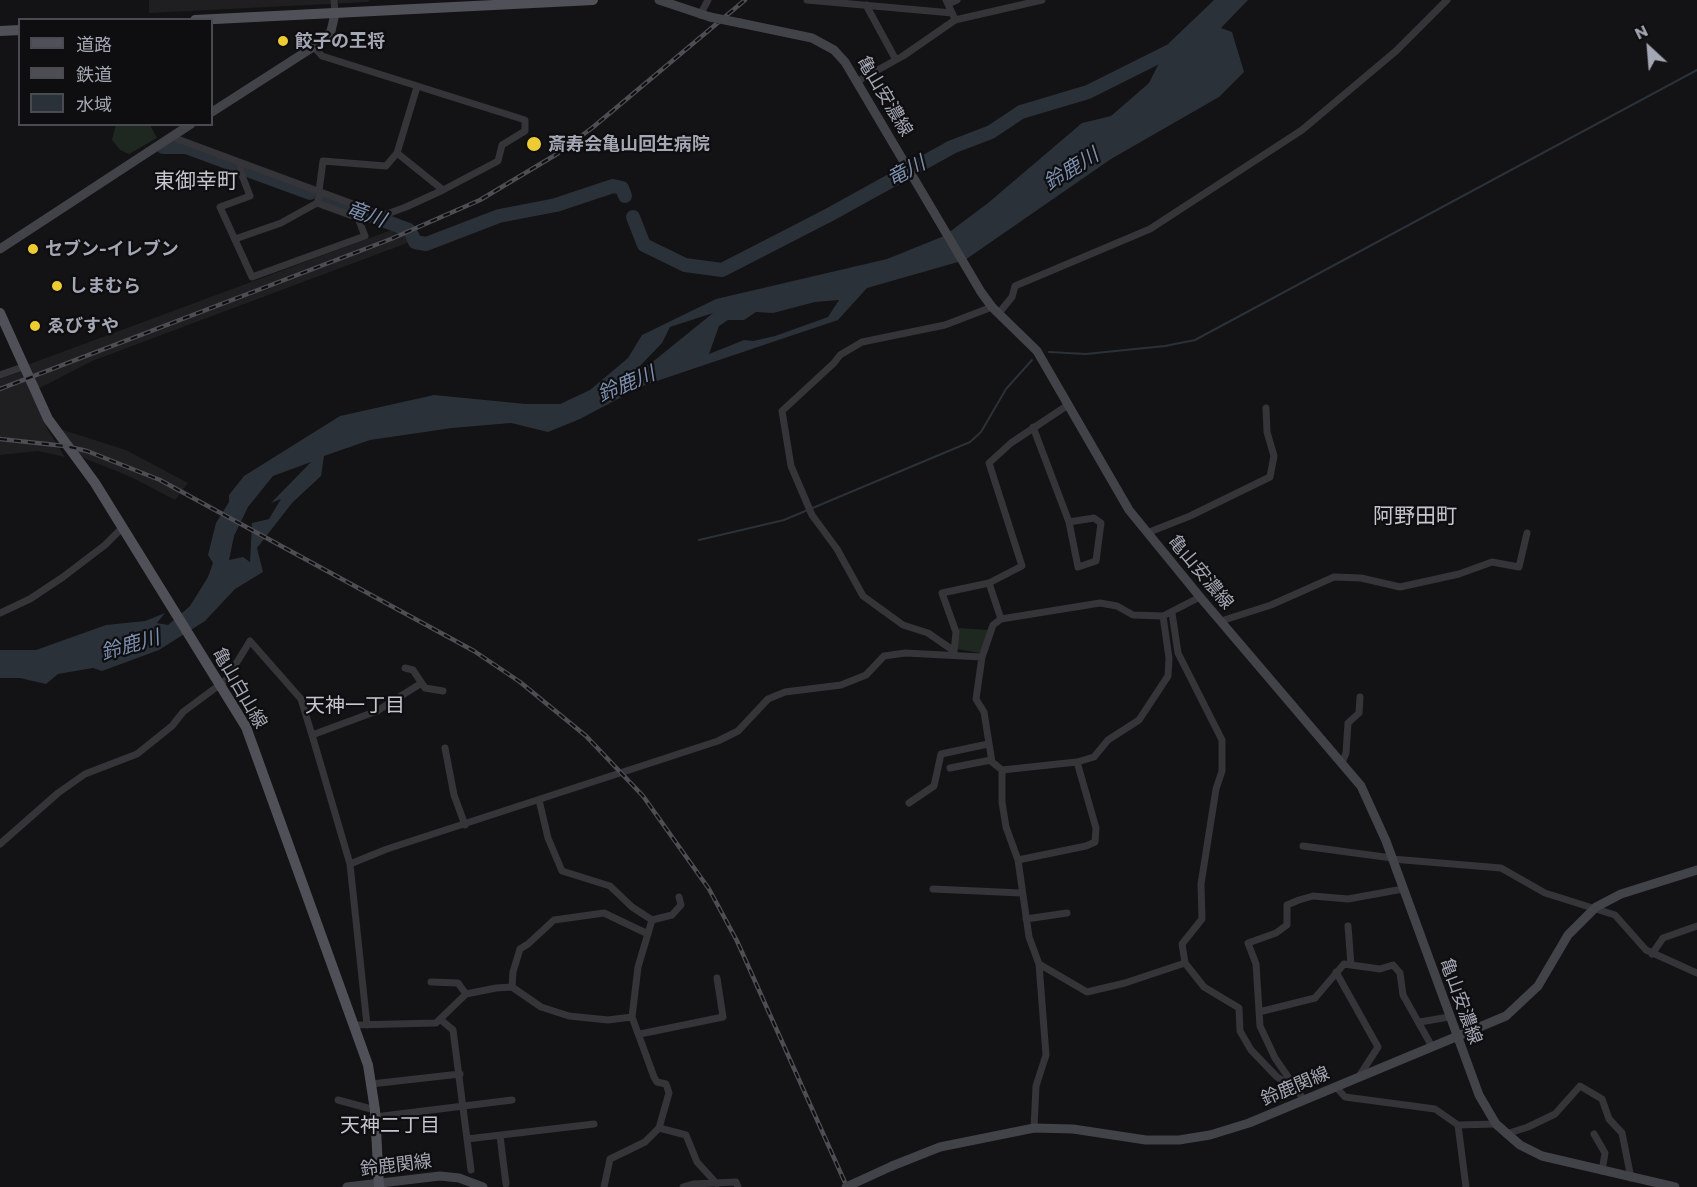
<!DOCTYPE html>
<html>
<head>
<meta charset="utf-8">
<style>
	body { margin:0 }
	#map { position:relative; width:1697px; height:1187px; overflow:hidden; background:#131214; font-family:Commissioner,"Noto Sans JP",sans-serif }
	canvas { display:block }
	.legend { position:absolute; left:18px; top:18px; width:195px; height:108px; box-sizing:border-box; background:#0e0d0f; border:2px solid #4a4b51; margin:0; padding:8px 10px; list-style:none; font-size:18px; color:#a4a7b4 }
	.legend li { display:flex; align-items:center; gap:12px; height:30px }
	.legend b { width:30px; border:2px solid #4a4b51 }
	.north { position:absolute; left:1619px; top:18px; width:60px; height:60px; -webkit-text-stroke:4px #0e0d0f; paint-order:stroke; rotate:334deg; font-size:16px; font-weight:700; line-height:24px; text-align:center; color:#a4a7b4 }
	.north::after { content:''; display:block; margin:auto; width:21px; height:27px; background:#a4a7b4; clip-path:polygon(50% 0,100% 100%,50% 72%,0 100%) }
</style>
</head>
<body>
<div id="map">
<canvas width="1697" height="1187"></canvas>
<ul class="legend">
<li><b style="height:8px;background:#505058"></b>道路</li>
<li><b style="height:8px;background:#4d4d54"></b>鉄道</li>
<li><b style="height:16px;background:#2b3139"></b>水域</li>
</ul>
<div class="north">N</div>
</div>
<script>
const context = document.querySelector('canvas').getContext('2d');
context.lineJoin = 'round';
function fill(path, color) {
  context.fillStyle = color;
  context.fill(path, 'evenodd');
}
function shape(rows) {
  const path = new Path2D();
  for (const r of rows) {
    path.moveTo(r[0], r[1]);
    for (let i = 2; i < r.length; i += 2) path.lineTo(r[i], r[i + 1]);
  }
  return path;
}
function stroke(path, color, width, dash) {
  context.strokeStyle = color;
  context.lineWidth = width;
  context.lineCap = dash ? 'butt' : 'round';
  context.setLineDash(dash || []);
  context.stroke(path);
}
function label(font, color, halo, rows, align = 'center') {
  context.font = font + ' Commissioner,"Noto Sans JP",sans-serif';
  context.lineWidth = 4.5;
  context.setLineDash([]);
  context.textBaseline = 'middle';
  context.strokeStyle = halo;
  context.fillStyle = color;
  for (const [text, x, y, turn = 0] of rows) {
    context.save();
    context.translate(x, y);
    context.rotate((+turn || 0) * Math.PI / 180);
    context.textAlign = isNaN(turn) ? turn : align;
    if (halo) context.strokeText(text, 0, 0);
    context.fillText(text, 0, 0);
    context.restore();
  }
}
const built = shape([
	[149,0,370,0,368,2,149,13],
	[397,228,405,231,410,242,92,361,38,389,27,365],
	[21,372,48,430,65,457,38,451,0,455,0,379],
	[60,429,126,450,188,483,175,500,131,477,76,455]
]);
const green = shape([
	[116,124,150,125,157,138,129,154,120,150,112,140],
	[959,628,989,630,982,650,979,653,957,649]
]);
const water = shape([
	[1214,0,1248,0,1221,28,1232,32,1244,72,1219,97,1111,159,965,260,867,288,838,320,642,386,580,419,548,432,511,423,452,428,370,440,324,456,321,476,292,503,257,548,263,572,235,589,205,621,159,650,102,671,93,668,58,674,46,684,20,678,0,678,0,650,36,650,106,625,145,621,165,613,157,623,168,625,190,606,208,577,213,563,208,555,216,523,229,502,229,495,244,476,340,416,434,395,526,404,560,404,590,390,628,358,642,335,716,299,887,259,944,236,988,203,1082,123,1111,116,1149,83,1169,43],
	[839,300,828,317,775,336,753,341,744,340,709,354,719,326,728,320,744,320,756,312,773,313,815,302],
	[713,313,650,364,638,368,662,343,670,327],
	[311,462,271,503,281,499,269,519,252,523,250,562,243,557,229,560,234,536,248,507,273,476]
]);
const stream = shape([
	[1049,352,1086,354,1165,346,1195,340,1697,70],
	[699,540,784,520,970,442,981,432,1006,389,1032,360]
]);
const river = shape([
	[163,147,186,147,232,164],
	[250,171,310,193],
	[323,198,409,230],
	[633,217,644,245,685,265,722,270,829,215,952,147,991,132,1021,112,1088,92,1180,46],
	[412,235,415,242,426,244,499,216,556,205,613,186,622,188,625,196]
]);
const street = shape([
	[334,0,335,14],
	[807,0,952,13],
	[946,0,954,17],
	[948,4,957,0],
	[866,5,896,60],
	[700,15,708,0],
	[314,47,322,56,525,120,525,131,502,145,498,161,443,190],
	[858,81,903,56,955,20,1042,0],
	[172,137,242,163,240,170,250,196,220,207,252,277,365,236,358,218,317,203],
	[242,163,380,214,387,214,406,207,443,190,397,153,417,87],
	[319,191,323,161,386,166,397,153],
	[235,239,281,223,317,203,321,192],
	[999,313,1012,297,1015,286,1150,229,1302,130,1396,51,1447,0],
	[0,375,23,367],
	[1033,427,1069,522,1078,567,1096,561,1101,523,1094,518,1069,522],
	[1147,533,1190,516,1270,477,1274,456,1267,432,1266,408],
	[0,613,30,599,63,577,105,545,123,527],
	[1001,619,989,583,1022,566,989,463,1011,443,1068,405],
	[1221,621,1271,605,1334,577,1361,578,1400,587,1459,574,1492,562,1519,567,1527,533],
	[954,651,928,633,903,625,863,596,837,549,812,515,791,466,782,411,834,363,840,355,862,342,945,325,992,307],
	[954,652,956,632,942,593,989,583],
	[405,668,413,670,425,688,443,691],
	[312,735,377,711,420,684],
	[445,748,454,795,465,825],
	[1342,763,1346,753,1348,723,1359,713,1360,697],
	[950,768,991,760],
	[1002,770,1077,762,1094,757,1108,740,1139,720,1168,676,1169,658,1163,616],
	[539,800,548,838,562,871,610,886,632,907,652,920,638,967,632,1017,654,1077,657,1082,666,1084,669,1093,659,1128,645,1142,610,1159,604,1187],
	[909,803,934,786,941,754,988,744],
	[0,844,58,793,85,774,137,754,172,726,183,712,226,680,250,641,301,699,312,735,350,864,367,1025],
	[1303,846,1392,858],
	[1392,859,1501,868,1545,893,1615,915,1646,950,1697,973],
	[1018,860,1086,846,1095,842,1096,828,1077,762],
	[350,864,387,849,718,741,738,731,768,699,785,692,841,685,866,675,884,656,905,653,982,657],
	[933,889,1021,893],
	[1026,919,1067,913],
	[652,920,672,915,681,905,679,897],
	[1348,926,1351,965],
	[1652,954,1663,938,1697,926],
	[1185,963,1204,987,1239,1008,1240,1031,1251,1050,1277,1077,1293,1087],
	[1039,964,1087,992,1125,983,1185,963,1182,944,1202,919,1201,884,1216,789,1222,771,1222,740,1178,653,1172,613],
	[1336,972,1378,1047,1358,1078],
	[431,982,458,983,466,994],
	[512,987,513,972,520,949,528,944,554,920,604,913,648,934],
	[1259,1012,1315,998,1344,964,1380,969,1393,965,1400,973,1403,995,1430,1043],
	[441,1020,453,1030,471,1170],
	[1420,1022,1449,1017],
	[354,1025,436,1023,466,994,496,988,512,987,541,1007,569,1016,608,1020,632,1017],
	[640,1034,723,1017,717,978],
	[371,1084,460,1074],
	[1336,1087,1345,1097,1435,1109,1458,1125,1496,1124],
	[338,1100,375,1110],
	[1304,1100,1275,1058,1260,1026,1256,964,1248,943,1276,933,1287,925,1287,905,1299,900,1313,896,1348,899,1403,889],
	[375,1117,512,1100],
	[1458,1125,1466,1187],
	[659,1128,686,1135,697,1162,717,1184],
	[1034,1128,1036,1086,1046,1055,1039,964,1029,937,1018,860,1006,827,1002,802,1002,770,992,762,984,712,976,699,982,657,993,625,1001,619,1100,603,1117,606,1133,615,1163,616,1200,597],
	[1506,1134,1528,1127,1555,1114,1580,1086,1602,1099,1609,1119,1622,1133,1631,1178],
	[1594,1134,1605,1153,1602,1171],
	[500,1136,506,1184],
	[467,1139,594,1124],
	[683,1187,693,1184,736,1182,738,1187]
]);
const secondary = shape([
	[659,0,710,17],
	[740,23,812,38,834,50,845,62,981,292,992,307,1037,351,1129,510,1200,597,1361,786,1386,841,1479,1095,1496,1124,1520,1145,1542,1156,1675,1187],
	[212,112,321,42,331,31,335,14],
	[0,249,191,124],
	[892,1166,940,1147,1034,1128,1073,1129,1146,1140,1179,1140,1210,1135,1249,1123,1506,1016,1538,986,1568,935,1596,907,1621,894,1697,870],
	[347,1187,440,1176,459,1178,483,1187]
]);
const primary = shape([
	[195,20,593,0],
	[0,31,20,30],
	[0,313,48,419,95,483,246,727,368,1065,375,1110,379,1187]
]);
const rail = shape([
	[0,389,391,239,480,200,557,154,592,128,745,0],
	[0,439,65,446,87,451,160,480,474,651,520,682,586,736,643,796,709,889,737,941,847,1187]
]);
const secondaryBridge = shape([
	[710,17,740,23],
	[846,1187,892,1166]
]);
const markers = [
	[283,41,6,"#eccc32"],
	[534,144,8,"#eccc32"],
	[33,249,6,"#eccc32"],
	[57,286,6,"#eccc32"],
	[35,326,6,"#eccc32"]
];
const poiNames = [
	["餃子の王将",295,41],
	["斎寿会亀山回生病院",548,144],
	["セブン-イレブン",45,249],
	["しまむら",69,286],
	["ゑびすや",47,326]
];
const streetNames = [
	["亀山安濃線",885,96,59],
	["亀山安濃線",1201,572,50],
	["亀山白山線",240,688,60],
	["亀山安濃線",1461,1001,70],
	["鈴鹿関線",1295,1086,-23],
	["鈴鹿関線",396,1165,-7]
];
const waterNames = [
	["鈴鹿川",1071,169,-32],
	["竜川",906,171,-28],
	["竜川",366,214,20],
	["鈴鹿川",626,384,-23],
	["鈴鹿川",130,645,-16]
];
const neighbourhoodNames = [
	["天神一丁目",355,705],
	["天神二丁目",390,1125]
];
const quarterNames = [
	["東御幸町",196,181],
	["阿野田町",1415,516]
];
fill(built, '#1f1e21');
fill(green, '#1f2721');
fill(water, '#2b3139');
stroke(stream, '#2b3139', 2);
stroke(river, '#2b3139', 14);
stroke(street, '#343439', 7);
stroke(secondary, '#424249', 9);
stroke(primary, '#505058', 10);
stroke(rail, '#4d4d54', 4.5);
stroke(rail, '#0e0d0f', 2, [7]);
stroke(secondaryBridge, '#424249', 9);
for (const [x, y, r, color] of markers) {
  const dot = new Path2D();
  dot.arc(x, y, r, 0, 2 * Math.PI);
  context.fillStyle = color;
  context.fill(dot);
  stroke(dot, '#0e0d0f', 2);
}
label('bold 18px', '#a4a7b4', '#0e0d0f', poiNames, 'left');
label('18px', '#a4a7b4', '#0e0d0f', streetNames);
label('italic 20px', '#7c8faf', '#0e0d0f', waterNames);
label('20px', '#c5c6d0', '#0e0d0f', neighbourhoodNames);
label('21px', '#c5c6d0', '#0e0d0f', quarterNames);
</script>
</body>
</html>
